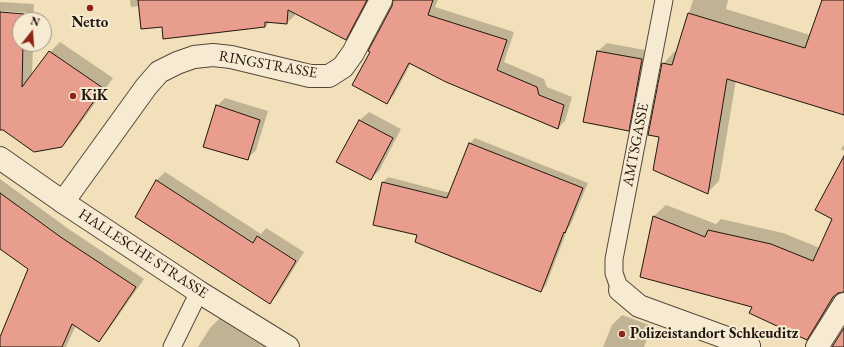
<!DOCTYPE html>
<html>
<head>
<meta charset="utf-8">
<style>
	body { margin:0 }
	#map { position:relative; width:844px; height:347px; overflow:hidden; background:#f1e0b9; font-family:"EB Garamond",serif }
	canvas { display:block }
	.north { position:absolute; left:12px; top:12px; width:40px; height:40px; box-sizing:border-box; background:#f6ebd2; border:1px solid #a19684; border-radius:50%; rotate:17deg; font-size:11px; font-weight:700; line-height:16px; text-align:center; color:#21160e }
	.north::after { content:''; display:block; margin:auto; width:14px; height:18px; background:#8f2418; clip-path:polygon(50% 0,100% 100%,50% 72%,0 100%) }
</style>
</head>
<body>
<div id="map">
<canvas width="844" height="347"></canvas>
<div class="north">N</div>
</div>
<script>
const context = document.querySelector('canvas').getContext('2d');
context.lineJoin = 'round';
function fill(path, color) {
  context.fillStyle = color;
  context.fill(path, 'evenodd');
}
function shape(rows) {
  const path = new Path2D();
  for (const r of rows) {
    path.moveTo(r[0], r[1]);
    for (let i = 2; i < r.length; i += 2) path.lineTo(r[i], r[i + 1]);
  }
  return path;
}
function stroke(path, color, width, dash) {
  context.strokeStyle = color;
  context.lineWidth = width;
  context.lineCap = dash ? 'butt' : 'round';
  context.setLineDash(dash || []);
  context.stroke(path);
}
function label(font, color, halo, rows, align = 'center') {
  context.font = font + ' "EB Garamond",serif';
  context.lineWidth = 4;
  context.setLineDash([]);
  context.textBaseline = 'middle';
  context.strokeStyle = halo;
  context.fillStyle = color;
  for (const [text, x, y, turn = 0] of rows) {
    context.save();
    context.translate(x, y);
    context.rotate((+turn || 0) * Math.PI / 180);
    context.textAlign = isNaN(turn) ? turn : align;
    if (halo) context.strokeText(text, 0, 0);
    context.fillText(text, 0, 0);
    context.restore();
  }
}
const shadow = shape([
	[130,0,370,0,353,31,346,38,295,12,295,15,287,23,270,22,265,27,163,26,140,6,131,7],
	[394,0,438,0,435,7,514,32,504,62,544,79,547,87,572,97,565,121,558,128,411,63,394,95,387,103,371,51,393,6],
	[693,0,728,0,726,9,810,35,823,0,844,0,844,110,736,80,719,181,708,192,660,136,663,64,674,52,677,52],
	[0,2,34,4,33,20,20,20,20,44,33,44,32,76,50,52,60,42,113,78,72,135,62,146,0,126,0,13,29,15,29,13,0,11],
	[607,43,650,51,637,121,628,130,584,121,598,51],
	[225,98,268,111,256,150,247,159,217,106],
	[369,112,401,129,379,171,370,179,338,162,360,120],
	[475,138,588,183,570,226,568,228,546,285,541,291,419,234,374,224,383,182,388,177,450,193,470,143],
	[844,145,844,151,841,149],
	[844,158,844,291,841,291,818,327,806,339,753,306,641,276,654,216,666,205,716,224,721,219,783,233,820,248,833,218],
	[165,172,261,234,266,228,304,252,278,294,270,303,136,217,157,180],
	[0,179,70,230,144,279,107,332,99,341,76,325,66,347,0,347,0,340,30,268,0,248],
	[622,315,652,326,644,347,603,347,612,325],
	[220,318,253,340,267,347,198,347,210,328]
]);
const building = shape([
	[138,0,367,0,346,40,288,10,287,24,265,22,265,27,163,39,162,27,141,29,138,0],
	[393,0,433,0,428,15,507,40,497,70,537,87,539,95,564,105,558,129,446,82,409,63,387,104,352,85,370,52,368,51,392,6,393,0],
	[822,0,844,0,844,115,727,79,708,194,653,170,659,137,648,135,662,63,672,65,688,13,805,48,822,0],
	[0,12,24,14,24,20,20,20,20,44,23,44,22,87,49,51,103,88,62,147,34,152,3,130,0,130,0,12],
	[597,51,642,59,629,131,583,122,597,51],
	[216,105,260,120,248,160,203,147,216,105],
	[359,120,393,138,371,180,336,162,359,120],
	[469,143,583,188,565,233,564,232,541,292,415,242,417,235,373,225,382,182,447,198,469,143],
	[844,156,844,292,838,293,833,297,807,340,749,313,752,307,640,277,653,216,705,237,708,230,771,244,813,261,832,219,815,210,844,156],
	[156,180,253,243,257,236,296,261,270,304,135,217,156,180],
	[0,193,62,238,136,287,99,342,72,324,62,347,0,347,0,337,28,269,0,249,0,193],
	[844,328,844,347,832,347,844,328]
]);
const service = shape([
	[620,290,614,273,614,259,664,0],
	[172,347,199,292]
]);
const minor = shape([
	[63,202,146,87,159,72,177,63,194,57,213,55,231,57,310,76,329,76,343,67,353,53,381,0],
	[620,290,639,306,749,346],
	[817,347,844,304]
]);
const tertiary = shape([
	[0,158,63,202,199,292,288,347]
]);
const markers = [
	[90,8,4,"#8f2418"],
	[73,96,4,"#8f2418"],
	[622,334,4,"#8f2418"]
];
const poiNames = [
	["Netto",90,23,"center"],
	["KiK",81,96],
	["Polizeistandort Schkeuditz",630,334]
];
const streetNames = [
	["RINGSTRASSE",268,65,10],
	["AMTSGASSE",636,145,-79],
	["HALLESCHE STRASSE",143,254,33]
];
fill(shadow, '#0003');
fill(building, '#e89d8d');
stroke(building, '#21160e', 1);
stroke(service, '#554839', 19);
stroke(minor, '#554839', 24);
stroke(tertiary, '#554839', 24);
stroke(service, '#f6ebd2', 17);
stroke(minor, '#f6ebd2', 22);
stroke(tertiary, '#f6ebd2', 22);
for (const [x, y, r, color] of markers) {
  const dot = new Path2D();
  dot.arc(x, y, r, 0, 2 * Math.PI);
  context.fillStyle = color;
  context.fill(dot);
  stroke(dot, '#f6ebd2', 1.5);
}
label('bold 15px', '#21160e', '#f6ebd2', poiNames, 'left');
label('15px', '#21160e', '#f6ebd2', streetNames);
</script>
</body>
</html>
